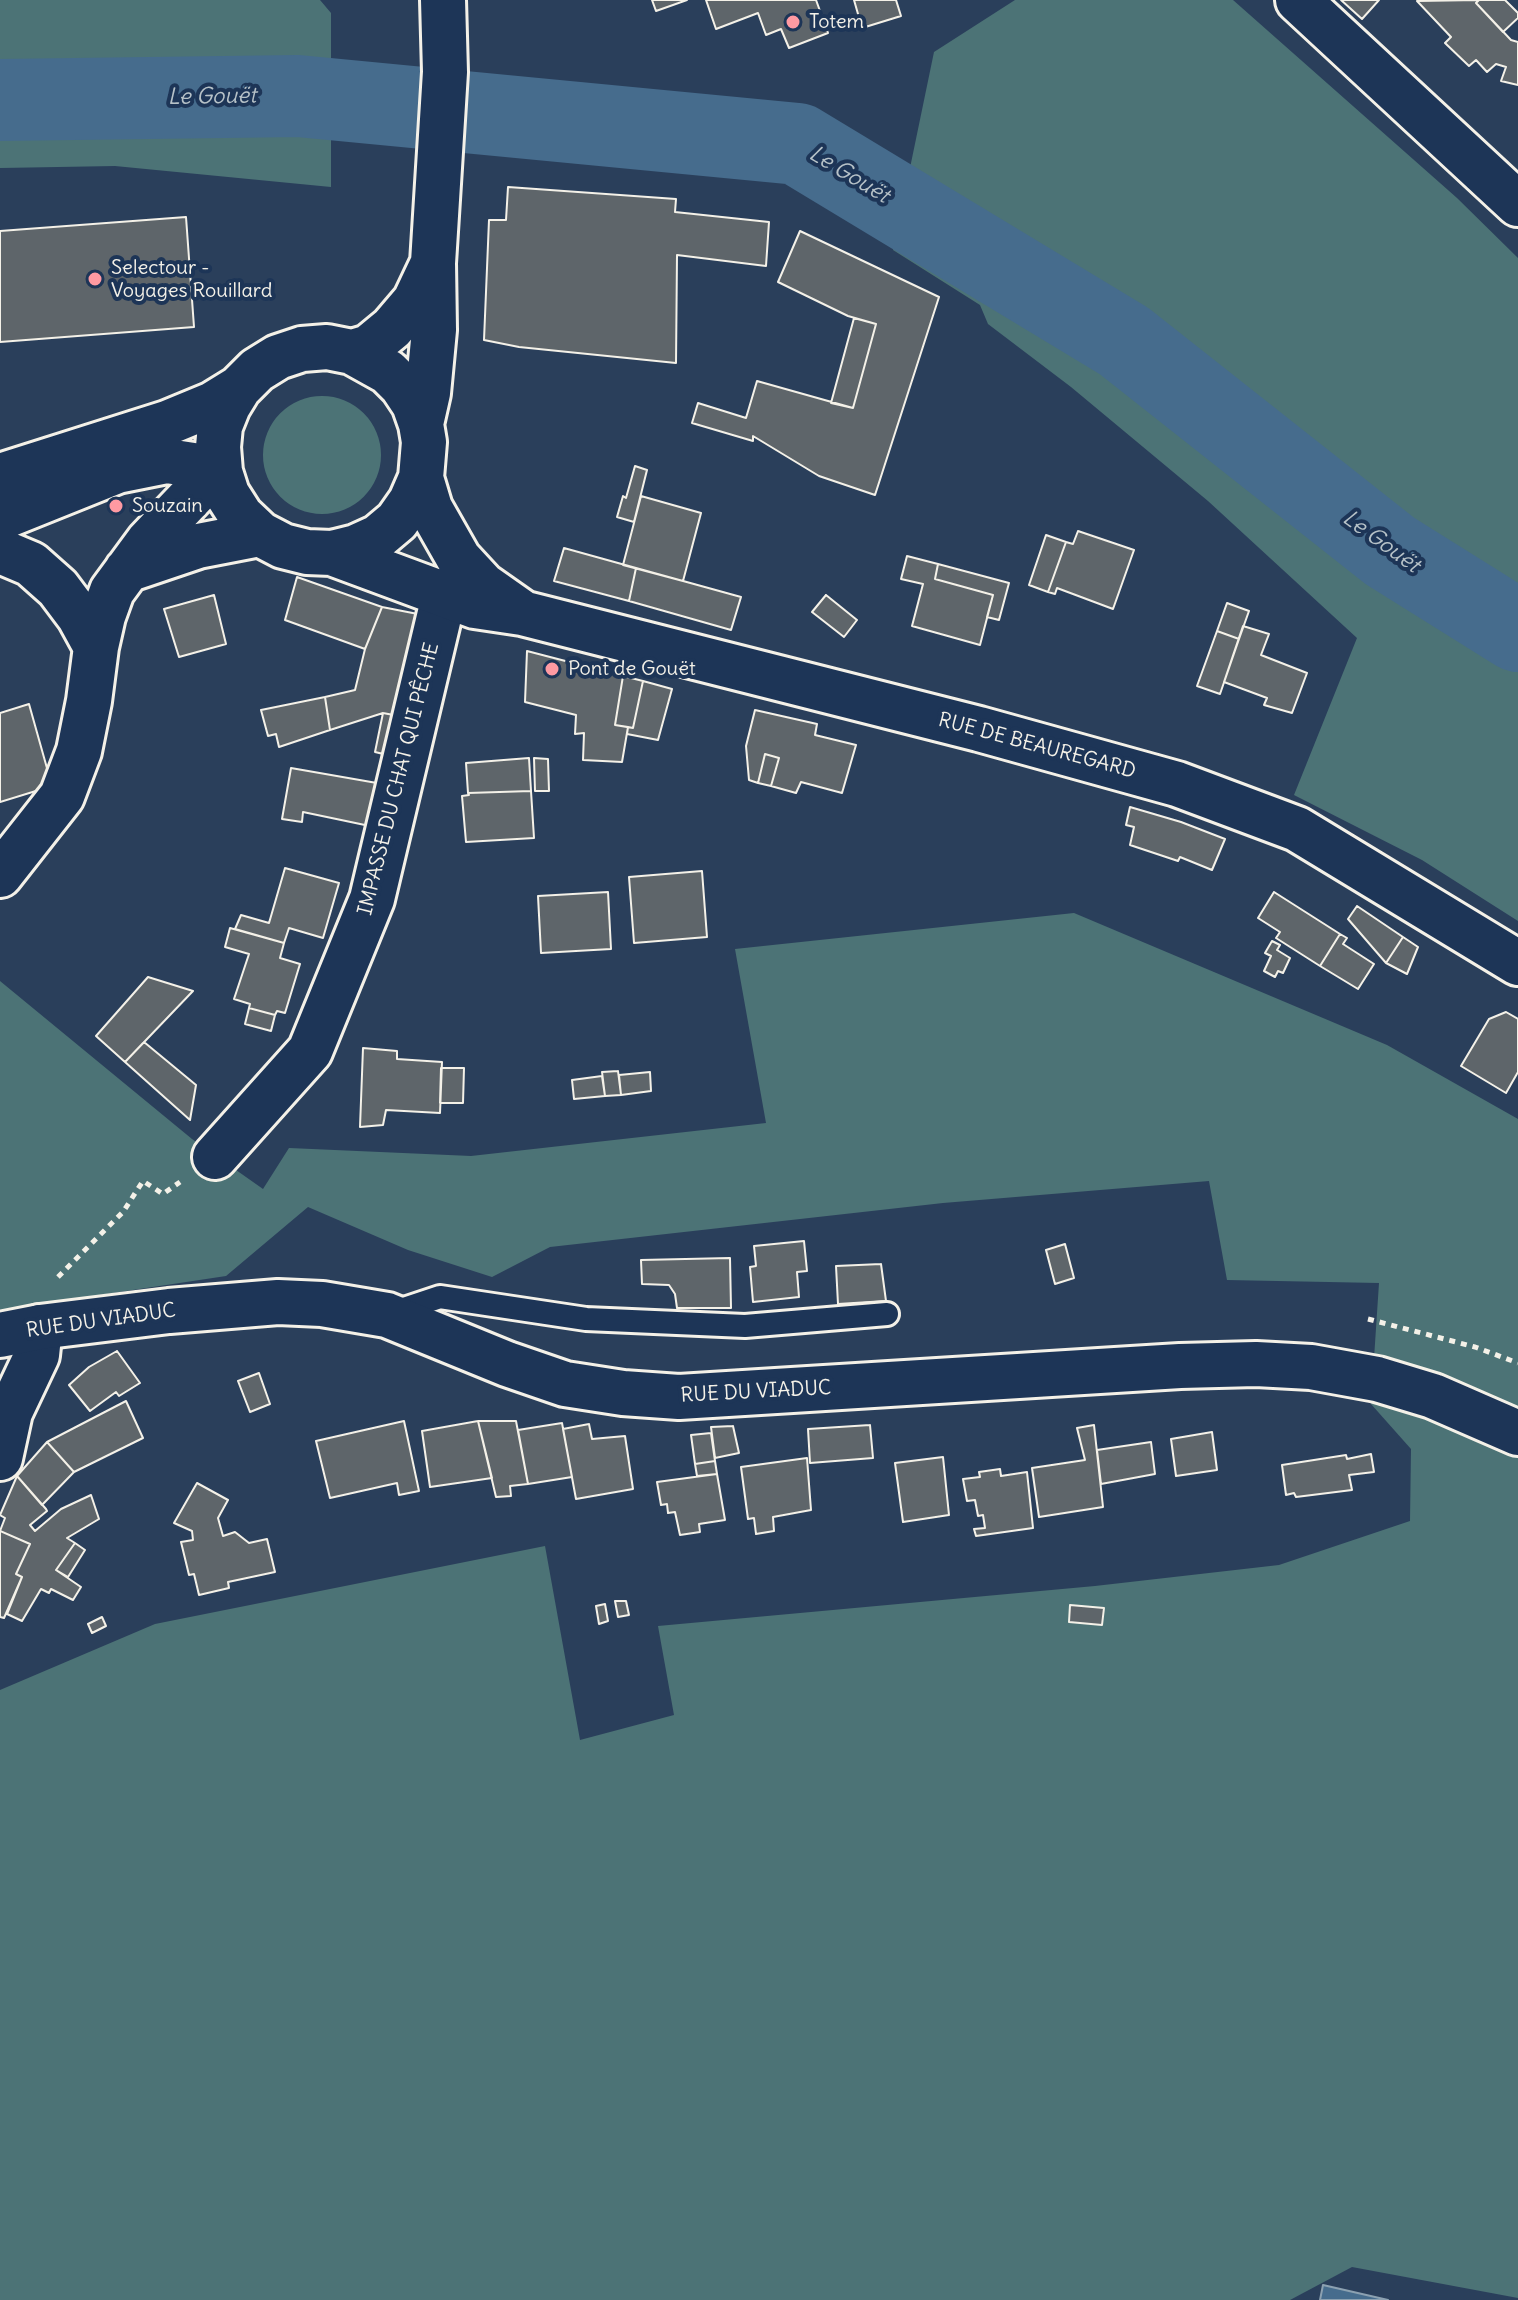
<!DOCTYPE html>
<html>
<head>
<meta charset="utf-8">
<style>
	body { margin:0 }
	canvas { display:block; background:#2a3f5b }
</style>
</head>
<body>
<canvas width="1518" height="2300"></canvas>
<script>
const context = document.querySelector('canvas').getContext('2d');
context.lineJoin = 'round';
function fill(path, color) {
  context.fillStyle = color;
  context.fill(path, 'evenodd');
}
function shape(rows) {
  const path = new Path2D();
  for (const r of rows) {
    if (r.length === 3) {
      path.moveTo(r[0] + r[2], r[1]);
      path.arc(r[0], r[1], r[2], 0, 2 * Math.PI);
      continue;
    }
    path.moveTo(r[0], r[1]);
    for (let i = 2; i < r.length; i += 2) path.lineTo(r[i], r[i + 1]);
  }
  return path;
}
function stroke(path, color, width, dash) {
  context.strokeStyle = color;
  context.lineWidth = width;
  context.lineCap = dash ? 'butt' : 'round';
  context.setLineDash(dash || []);
  context.stroke(path);
}
function label(font, color, halo, rows, align = 'center') {
  context.font = font + ' Delius,sans-serif';
  context.lineWidth = 8;
  context.setLineDash([]);
  context.textBaseline = 'middle';
  context.strokeStyle = halo;
  context.fillStyle = color;
  for (const [text, x, y, turn = 0] of rows) {
    context.save();
    context.translate(x, y);
    context.rotate((+turn || 0) * Math.PI / 180);
    context.textAlign = isNaN(turn) ? turn : align;
    if (halo) context.strokeText(text, 0, 0);
    context.fillText(text, 0, 0);
    context.restore();
  }
}
const green = shape([
	[0,0,320,0,331,13,331,187,115,166,0,168],
	[1015,0,1233,0,1457,198,1518,258,1518,921,1422,860,1294,795,1357,638,1208,501,1071,387,988,324,980,305,893,250,934,52],
	[322,455,59],
	[1074,913,1387,1045,1518,1119,1518,2298,1352,2267,1290,2300,0,2300,0,1690,155,1624,545,1546,580,1740,674,1715,658,1626,1095,1586,1279,1565,1410,1521,1411,1449,1371,1404,1379,1283,1227,1280,1209,1181,943,1203,550,1247,492,1277,408,1250,308,1207,226,1276,0,1310,0,981,192,1139,263,1189,289,1148,471,1156,766,1123,735,949]
]);
const water = shape([
	[1323,2285,1388,2300,1320,2300,1323,2285]
]);
const river = shape([
	[0,100,298,96,798,144,1124,341,1390,551,1518,631]
]);
const building = shape([
	[652,0,687,0,656,11,652,0],
	[706,0,816,0,828,33,789,48,781,29,766,35,758,13,716,29,706,0],
	[854,0,896,0,901,16,862,28,854,0],
	[1341,0,1379,0,1362,19,1341,0],
	[1479,0,1505,0,1518,13,1518,18,1503,32,1476,3,1479,0],
	[1479,0,1476,3,1511,40,1518,42,1518,85,1501,81,1506,67,1496,64,1487,72,1476,60,1469,66,1445,43,1451,37,1417,1,1479,0],
	[508,187,676,199,675,212,769,222,766,266,677,255,676,363,519,347,484,340,489,220,506,220,508,187],
	[186,217,194,327,0,342,0,231,186,217],
	[800,231,939,297,875,495,819,476,753,436,753,441,692,423,698,403,746,418,757,381,853,408,876,324,848,316,778,282,800,231],
	[854,318,876,324,853,408,831,403,854,318],
	[635,466,647,470,634,522,617,517,623,496,626,498,635,466],
	[641,496,701,513,683,581,623,565,641,496],
	[1078,531,1134,550,1113,609,1057,588,1055,594,1048,592,1066,542,1073,544,1078,531],
	[1046,535,1066,542,1048,592,1029,585,1046,535],
	[564,548,636,568,629,601,554,581,564,548],
	[907,556,938,564,935,579,993,595,980,645,912,626,923,584,901,579,907,556],
	[938,564,1009,583,999,620,987,617,993,595,935,579,938,564],
	[636,568,741,597,731,630,629,601,636,568],
	[297,577,382,607,365,649,285,620,297,577],
	[214,595,226,644,179,657,164,609,214,595],
	[826,595,857,620,844,637,812,612,826,595],
	[1227,603,1249,611,1239,639,1217,631,1227,603],
	[382,607,433,617,409,718,383,713,330,730,325,697,355,690,365,649,382,607],
	[1243,626,1269,634,1261,655,1307,673,1292,713,1264,705,1267,698,1224,682,1243,626],
	[1217,631,1239,639,1220,694,1197,686,1217,631],
	[527,651,623,676,615,725,628,727,622,762,583,760,584,733,575,734,576,715,525,702,527,651],
	[623,676,643,681,633,728,615,725,623,676],
	[643,681,672,689,658,740,627,734,628,727,633,728,643,681],
	[325,697,330,730,279,747,276,734,268,736,261,710,325,697],
	[29,704,52,786,0,802,0,713,29,704],
	[755,710,817,724,815,735,856,745,842,793,801,782,796,793,771,786,779,758,765,754,758,783,749,780,746,746,755,710],
	[383,713,409,718,400,758,375,752,383,713],
	[765,754,779,758,771,786,758,783,765,754],
	[529,758,531,791,468,793,466,763,529,758],
	[534,758,548,759,549,791,535,791,534,758],
	[291,768,394,786,384,829,303,812,302,822,282,819,291,768],
	[531,791,534,838,466,842,462,796,469,795,468,793,531,791],
	[1130,807,1181,822,1225,839,1212,870,1180,857,1178,861,1130,845,1134,827,1126,825,1130,807],
	[285,868,339,883,323,938,289,928,284,943,235,929,241,915,269,923,285,868],
	[702,871,707,937,634,943,629,877,702,871],
	[608,892,611,949,541,953,538,896,608,892],
	[1274,892,1340,934,1320,966,1276,938,1280,932,1258,918,1274,892],
	[1357,906,1403,937,1386,963,1348,919,1357,906],
	[230,928,284,943,280,958,300,964,285,1013,277,1011,275,1015,249,1008,250,1004,234,999,249,954,225,947,230,928],
	[1340,934,1347,938,1343,944,1374,964,1358,989,1320,966,1340,934],
	[1403,937,1418,947,1407,974,1386,963,1403,937],
	[1272,941,1280,945,1277,950,1290,958,1283,973,1278,971,1275,977,1264,971,1271,956,1265,953,1272,941],
	[148,977,193,991,125,1062,96,1036,148,977],
	[249,1008,275,1015,271,1031,245,1024,249,1008],
	[1506,1012,1518,1019,1518,1072,1506,1093,1461,1066,1489,1019,1506,1012],
	[144,1042,196,1085,190,1120,125,1062,144,1042],
	[363,1048,397,1051,397,1059,442,1062,440,1113,386,1110,383,1125,360,1127,363,1048],
	[441,1068,464,1068,463,1103,440,1103,441,1068],
	[618,1071,621,1095,605,1096,602,1072,618,1071],
	[650,1072,651,1091,621,1095,619,1075,650,1072],
	[602,1076,605,1096,574,1099,572,1080,602,1076],
	[804,1241,807,1271,797,1272,799,1297,753,1302,750,1267,756,1266,754,1246,804,1241],
	[1065,1244,1074,1278,1055,1284,1046,1250,1065,1244],
	[730,1258,731,1308,677,1308,675,1294,669,1285,642,1284,641,1260,730,1258],
	[881,1264,886,1301,838,1304,836,1266,881,1264],
	[117,1351,140,1383,119,1396,116,1392,90,1411,69,1385,89,1367,117,1351],
	[259,1373,270,1404,250,1412,238,1381,259,1373],
	[126,1401,143,1438,74,1472,47,1442,126,1401],
	[404,1421,419,1491,399,1495,397,1483,330,1498,316,1441,404,1421],
	[478,1421,492,1478,430,1487,422,1431,478,1421],
	[478,1421,516,1421,528,1484,510,1486,511,1496,496,1497,478,1421],
	[562,1423,572,1477,528,1484,518,1430,562,1423],
	[589,1424,592,1439,625,1436,633,1489,576,1499,563,1429,589,1424],
	[870,1425,873,1458,810,1463,808,1429,870,1425],
	[1094,1425,1103,1507,1039,1517,1032,1468,1085,1460,1077,1428,1094,1425],
	[733,1426,739,1453,715,1458,711,1427,733,1426],
	[1212,1432,1217,1470,1176,1476,1171,1439,1212,1432],
	[711,1433,715,1461,695,1464,691,1435,711,1433],
	[47,1442,74,1472,42,1505,17,1476,47,1442],
	[1151,1442,1155,1474,1101,1484,1097,1450,1151,1442],
	[1371,1454,1374,1472,1349,1475,1352,1490,1296,1497,1294,1493,1286,1495,1282,1465,1346,1455,1347,1459,1371,1454],
	[943,1457,949,1515,903,1522,895,1463,943,1457],
	[807,1458,811,1510,773,1517,774,1531,756,1534,754,1518,748,1519,741,1467,807,1458],
	[715,1461,717,1474,697,1476,695,1464,715,1461],
	[1000,1469,1001,1476,1027,1472,1033,1528,976,1536,974,1529,985,1528,983,1515,978,1516,975,1500,967,1501,963,1479,980,1477,979,1472,1000,1469],
	[717,1474,725,1520,699,1524,700,1532,680,1535,675,1512,668,1513,667,1504,661,1505,657,1482,717,1474],
	[17,1476,46,1509,47,1511,30,1525,35,1531,61,1509,91,1495,99,1519,67,1538,75,1543,56,1570,81,1587,73,1600,51,1589,49,1593,41,1589,22,1621,7,1614,22,1577,16,1574,30,1544,0,1531,5,1518,0,1515,17,1476],
	[197,1483,228,1500,218,1518,223,1536,235,1532,249,1543,267,1539,275,1572,228,1582,229,1588,199,1595,194,1574,189,1575,181,1542,193,1540,192,1531,174,1523,197,1483],
	[0,1531,30,1544,16,1574,22,1577,4,1618,0,1617,0,1531],
	[75,1543,85,1550,68,1577,56,1570,75,1543],
	[615,1601,626,1601,629,1615,618,1617,615,1601],
	[605,1604,608,1621,599,1624,596,1606,605,1604],
	[1070,1605,1104,1608,1102,1625,1069,1622,1070,1605],
	[102,1617,106,1626,92,1633,88,1624,102,1617]
]);
const path = shape([
	[58,1277,123,1212,143,1181,163,1194,180,1182],
	[1368,1319,1475,1347,1518,1363]
]);
const lane = shape([
	[392,1313,440,1297,586,1319,745,1326,887,1314]
]);
const street = shape([
	[1298,0,1518,204],
	[215,1157,310,1051,372,899,444,596],
	[0,1458,10,1412,37,1355,40,1327]
]);
const secondary = shape([
	[352,352,388,372,402,386,414,404,421,424,424,442,421,478,411,501,397,521,378,537,356,547,332,553,307,552,283,546,260,534,241,516,227,494,220,472,218,447,220,426,228,406,239,388,257,370,278,357,302,349,327,347,352,352,369,347,392,328,415,301,433,263],
	[421,424,428,393,434,330,433,263,445,72,443,0],
	[0,476,167,423,213,404,239,388],
	[421,478,430,508,459,559,483,585,520,611],
	[0,518,117,471,167,461,219,469],
	[0,551,31,564,58,588,79,616,96,647],
	[332,553,475,606,522,613,979,729,1177,784,1297,829,1518,963],
	[127,570,198,546,260,534],
	[0,875,62,796,79,751,89,701,96,647,103,616,112,591,148,542,204,483,220,472],
	[0,1335,40,1327,169,1311,278,1302,322,1304,387,1315,507,1364,565,1384,623,1393,679,1397,1180,1366,1256,1364,1311,1367,1377,1379,1433,1396,1518,1433]
]);
const markers = [
	[793,22,8,"#ff9aa2"],
	[95,279,8,"#ff9aa2"],
	[116,506,8,"#ff9aa2"],
	[552,669,8,"#ff9aa2"]
];
const poiNames = [
	["Totem",809,22],
	["Selectour -",111,268],
	["Voyages Rouillard",111,291],
	["Souzain",132,506],
	["Pont de Gouët",568,669]
];
const streetNames = [
	["RUE DE BEAUREGARD",1037,746,15],
	["IMPASSE DU CHAT QUI PÊCHE",399,779,-76],
	["RUE DU VIADUC",101,1321,-8],
	["RUE DU VIADUC",756,1392,-3]
];
const waterNames = [
	["Le Gouët",212,97,-1],
	["Le Gouët",849,175,31],
	["Le Gouët",1381,542,36]
];
fill(green, '#4c7376');
fill(water, '#466c8d');
stroke(water, '#8ca1b1', 2);
stroke(river, '#466c8d', 82);
fill(building, '#5e656a');
stroke(building, '#f4f1e8', 2);
stroke(lane, '#f4f1e8', 28);
stroke(street, '#f4f1e8', 50);
stroke(secondary, '#f4f1e8', 50);
stroke(path, '#f4f1e8', 5, [6, 6]);
stroke(lane, '#1d3557', 22);
stroke(street, '#1d3557', 44);
stroke(secondary, '#1d3557', 44);
for (const [x, y, r, color] of markers) {
  const dot = new Path2D();
  dot.arc(x, y, r, 0, 2 * Math.PI);
  context.fillStyle = color;
  context.fill(dot);
  stroke(dot, '#1d3557', 3);
}
label('20px', '#f4f1e8', '#1d3557', poiNames, 'left');
label('20px', '#f4f1e8', '#1d3557', streetNames);
label('italic 22px', '#b7c2c8', '#1d3557', waterNames);
</script>
</body>
</html>
